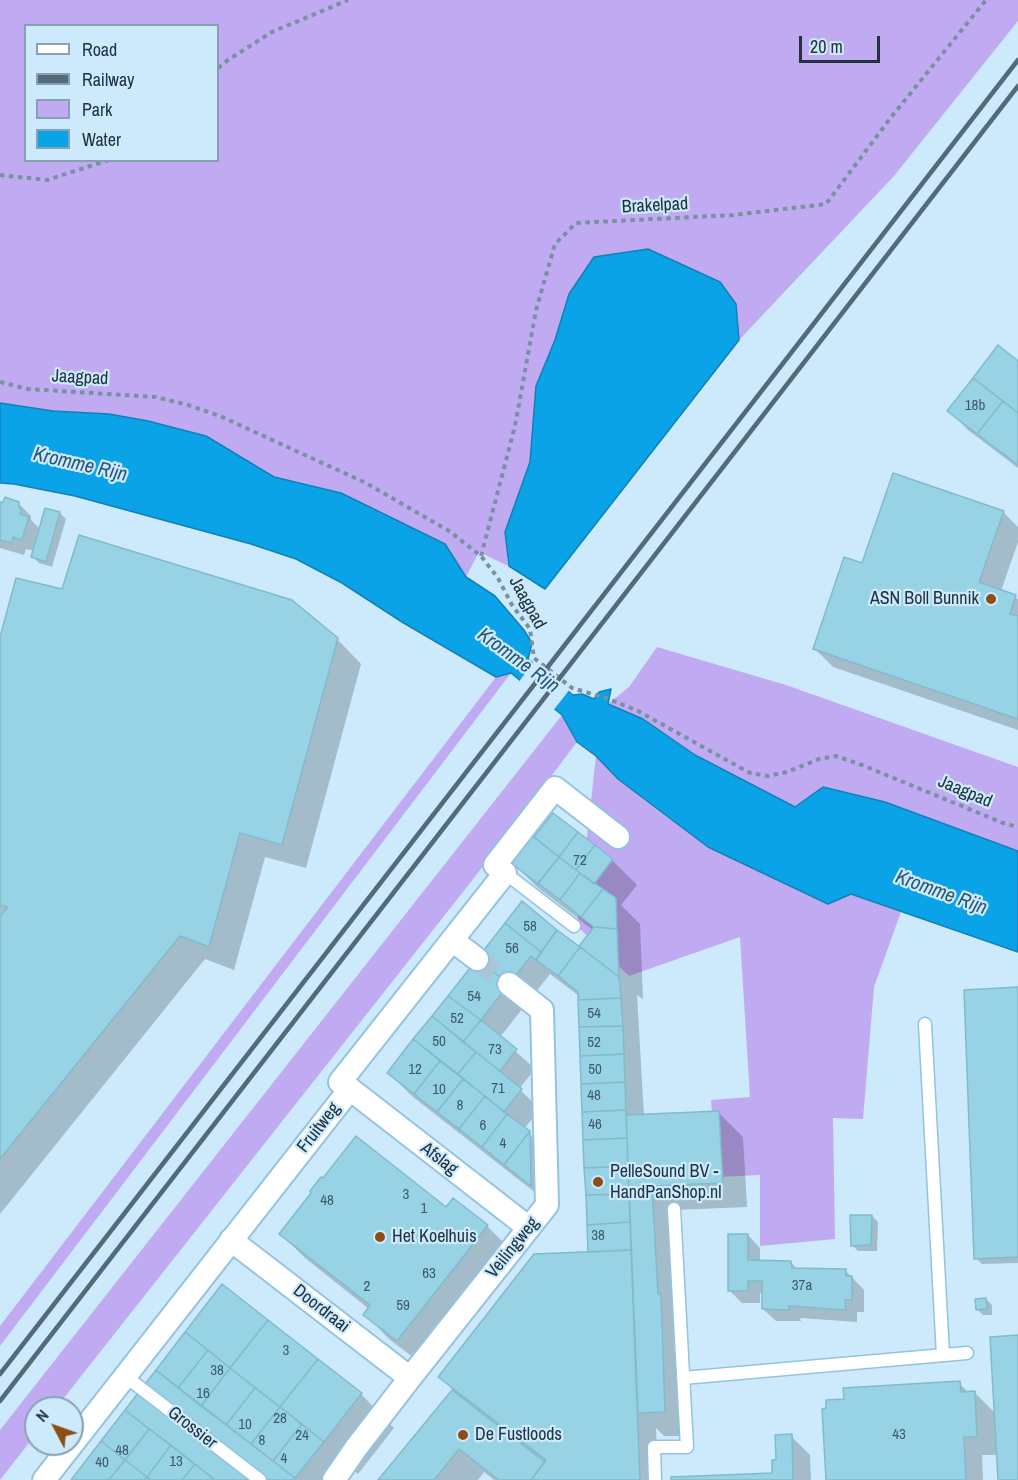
<!DOCTYPE html>
<html>
<head>
<meta charset="utf-8">
<style>
	body { margin:0 }
	#map { position:relative; width:1018px; height:1480px; overflow:hidden; background:#cdeafd; font-family:"Archivo Narrow",sans-serif }
	canvas { display:block }
	.legend { position:absolute; left:24px; top:24px; width:195px; height:138px; box-sizing:border-box; background:#cdeafd; border:2px solid #88a1b1; margin:0; padding:8px 10px; list-style:none; font-size:18px; color:#20333f }
	.legend li { display:flex; align-items:center; gap:12px; height:30px }
	.legend b { width:30px; border:2px solid #88a1b1 }
	.north { position:absolute; left:24px; top:1396px; width:60px; height:60px; box-sizing:border-box; background:#cdeafd; border:2px solid #88a1b1; border-radius:50%; rotate:311deg; font-size:16px; font-weight:700; line-height:24px; text-align:center; color:#20333f }
	.north::after { content:''; display:block; margin:auto; width:21px; height:27px; background:#8d4e15; clip-path:polygon(50% 0,100% 100%,50% 72%,0 100%) }
	.scale { position:absolute; left:799px; top:36px; width:81px; height:27px; box-sizing:border-box; border:3px solid #20333f; border-top:0; padding-left:8px; font-size:18px; line-height:21px; white-space:nowrap; color:#20333f; -webkit-text-stroke:4px #cdeafd; paint-order:stroke }
</style>
</head>
<body>
<div id="map">
<canvas width="1018" height="1480"></canvas>
<ul class="legend">
<li><b style="height:8px;background:#fff"></b>Road</li>
<li><b style="height:8px;background:#546a78"></b>Railway</li>
<li><b style="height:16px;background:#c0abf2"></b>Park</li>
<li><b style="height:16px;background:#0ba3e7"></b>Water</li>
</ul>
<div class="north">N</div>
<div class="scale">20 m</div>
</div>
<script>
const context = document.querySelector('canvas').getContext('2d');
context.lineJoin = 'round';
function fill(path, color) {
  context.fillStyle = color;
  context.fill(path, 'evenodd');
}
function shape(rows) {
  const path = new Path2D();
  for (const r of rows) {
    path.moveTo(r[0], r[1]);
    for (let i = 2; i < r.length; i += 2) path.lineTo(r[i], r[i + 1]);
  }
  return path;
}
function stroke(path, color, width, dash) {
  context.strokeStyle = color;
  context.lineWidth = width;
  context.lineCap = dash ? 'butt' : 'round';
  context.setLineDash(dash || []);
  context.stroke(path);
}
function label(font, color, halo, rows, align = 'center') {
  context.font = font + ' "Archivo Narrow",sans-serif';
  context.lineWidth = 4.5;
  context.setLineDash([]);
  context.textBaseline = 'middle';
  context.strokeStyle = halo;
  context.fillStyle = color;
  for (const [text, x, y, turn = 0] of rows) {
    context.save();
    context.translate(x, y);
    context.rotate((+turn || 0) * Math.PI / 180);
    context.textAlign = isNaN(turn) ? turn : align;
    if (halo) context.strokeText(text, 0, 0);
    context.fillText(text, 0, 0);
    context.restore();
  }
}
const green = shape([
	[0,0,1018,0,1018,21,894,176,739,340,736,304,569,294,555,340,536,386,530,462,505,532,508,566,479,552,466,577,445,544,341,493,274,477,206,436,148,421,109,414,53,411,0,403],
	[26,26,218,26,218,160,26,160],
	[657,647,786,685,1018,767,1018,851,885,802,824,787,795,807,695,755,643,719,608,704,629,687],
	[511,673,0,1346,0,1326,496,677],
	[562,715,577,742,474,878,56,1408,36,1408,36,1434,0,1480,0,1430],
	[596,756,618,779,851,894,901,912,874,987,863,1119,833,1118,835,1239,760,1246,760,1175,717,1177,711,1100,750,1097,740,937,629,976,577,926]
]);
const water = shape([
	[648,249,720,282,736,304,739,340,545,589,509,566,505,532,530,462,536,386,555,340,569,294,594,257,648,249],
	[0,403,53,411,109,414,148,421,206,436,274,477,341,493,445,544,466,577,495,596,524,630,532,643,528,659,573,695,582,694,594,699,599,692,611,689,608,704,643,719,695,755,795,807,823,787,885,802,1018,851,1018,952,851,894,828,904,708,847,618,779,596,756,577,742,562,715,511,673,496,677,402,622,342,583,296,559,251,544,75,496,14,484,0,483,0,403]
]);
const pier = shape([
	[535,660,570,689,552,712,518,683]
]);
const shadow = shape([
	[1018,363,1018,468,968,430,949,411],
	[18,503,31,516,31,520,41,530,46,510,60,513,66,519,52,567,39,563,33,557,35,551,26,549,24,555,0,548,0,504],
	[1003,512,1018,527,1018,542,1001,591,1018,599,1018,730,833,667,814,648],
	[63,591,337,639,361,664,306,868,265,857,234,970,205,959,0,1214,0,642],
	[554,815,612,860,637,885,621,905,640,924,643,999,637,995,644,1116,719,1113,743,1137,747,1207,676,1210,689,1436,664,1436,656,1428,658,1480,494,1480,484,1472,478,1480,380,1480,453,1390,440,1376,589,1253,579,996,550,974,500,1037,535,1069,519,1089,540,1109,524,1129,554,1157,555,1208,413,1097,389,1073,522,903,579,948,593,930,537,887,513,863],
	[1018,989,1018,1263,982,1264,976,1258],
	[872,1216,878,1222,877,1251,858,1251,852,1245],
	[487,1226,511,1250,422,1364,389,1339,365,1314,369,1309,305,1258,281,1234],
	[748,1235,760,1248,760,1262,791,1262,798,1270,845,1270,864,1290,864,1312,857,1312,857,1322,800,1318,801,1321,776,1321,763,1309,763,1293,760,1293,760,1303,742,1303,729,1290],
	[223,1286,361,1394,394,1428,358,1474,348,1466,337,1480,73,1480],
	[986,1299,992,1305,992,1315,983,1315,977,1309],
	[1018,1337,1018,1480,1000,1480,998,1455,982,1455,983,1480,827,1480,959,1383,969,1393,974,1392,996,1414],
	[791,1436,810,1455,811,1480,673,1480,774,1475,778,1462]
]);
const building = shape([
	[998,345,1018,361,1018,413,973,378,998,345],
	[973,378,1003,401,977,434,947,411,973,378],
	[1003,401,1018,413,1018,465,977,434,1003,401],
	[893,473,1004,511,979,582,1016,595,1010,614,1018,616,1018,719,813,649,844,557,862,563,893,473],
	[5,497,19,502,19,508,22,509,20,514,29,517,22,540,13,537,12,543,0,540,0,502,2,503,5,497],
	[45,508,60,512,46,562,31,557,45,508],
	[79,535,292,600,338,638,282,845,240,833,209,947,180,936,0,1159,0,917,8,907,0,905,0,637,16,578,62,589,79,535],
	[553,813,578,832,559,857,534,837,553,813],
	[578,832,595,845,576,870,559,857,578,832],
	[532,836,559,857,538,884,511,863,532,836],
	[595,845,613,859,594,884,576,870,595,845],
	[559,857,580,873,560,900,538,883,559,857],
	[580,873,603,889,581,917,560,900,580,873],
	[603,889,616,898,617,929,594,927,581,917,603,889],
	[522,901,557,930,541,952,505,923,522,901],
	[505,923,541,952,536,960,531,956,509,984,477,959,505,923],
	[594,927,617,929,619,977,579,946,594,927],
	[557,930,580,947,558,976,536,960,557,930],
	[580,947,619,977,621,998,578,1000,578,992,558,976,580,947],
	[477,959,509,984,481,1020,448,996,477,959],
	[1018,987,1018,1257,974,1259,964,990,1018,987],
	[448,996,481,1020,463,1042,432,1016,448,996],
	[621,998,623,1026,579,1027,578,1000,621,998],
	[432,1016,476,1052,458,1074,413,1039,432,1016],
	[481,1020,517,1049,500,1071,463,1042,481,1020],
	[623,1026,624,1054,580,1056,579,1027,623,1026],
	[413,1039,440,1061,414,1094,387,1073,413,1039],
	[476,1052,522,1089,504,1112,458,1074,476,1052],
	[624,1054,625,1082,581,1084,580,1056,624,1054],
	[440,1061,463,1079,437,1112,414,1094,440,1061],
	[463,1079,485,1096,459,1129,437,1112,463,1079],
	[625,1082,626,1110,582,1112,581,1084,625,1082],
	[485,1096,507,1114,482,1147,459,1129,485,1096],
	[626,1110,627,1138,583,1140,582,1112,626,1110],
	[719,1111,723,1183,652,1186,658,1294,661,1293,665,1412,638,1413,626,1115,719,1111],
	[507,1114,530,1131,504,1165,482,1147,507,1114],
	[530,1131,531,1186,504,1165,530,1131],
	[356,1136,446,1207,453,1198,488,1225,397,1341,363,1315,370,1305,279,1234,311,1193,310,1191,321,1177,323,1178,356,1136],
	[627,1138,628,1166,584,1168,583,1140,627,1138],
	[628,1166,629,1194,586,1195,584,1168,628,1166],
	[629,1194,630,1222,587,1225,586,1195,629,1194],
	[850,1215,872,1215,871,1245,851,1246,850,1215],
	[630,1222,631,1250,588,1252,587,1225,630,1222],
	[728,1234,748,1234,748,1260,791,1261,792,1268,846,1269,846,1276,852,1276,852,1300,845,1300,846,1310,789,1306,789,1310,762,1309,762,1281,748,1281,748,1291,728,1291,728,1234],
	[631,1250,640,1480,531,1480,546,1460,438,1377,534,1254,631,1250],
	[222,1284,268,1320,230,1368,185,1332,222,1284],
	[986,1298,987,1309,976,1310,975,1299,986,1298],
	[268,1320,318,1359,280,1407,230,1368,268,1320],
	[185,1332,208,1350,178,1388,156,1370,185,1332],
	[1018,1335,1018,1480,998,1480,990,1337,1018,1335],
	[208,1350,230,1368,201,1406,178,1388,208,1350],
	[318,1359,362,1393,324,1442,280,1407,318,1359],
	[230,1368,255,1388,226,1425,201,1406,230,1368],
	[156,1370,295,1478,293,1480,215,1480,125,1410,156,1370],
	[960,1381,961,1392,975,1391,977,1437,964,1437,966,1480,826,1480,822,1409,826,1408,826,1400,844,1399,843,1388,960,1381],
	[255,1388,280,1407,251,1444,226,1425,255,1388],
	[452,1390,545,1462,531,1480,499,1480,459,1449,434,1480,378,1480,452,1390],
	[280,1407,302,1424,273,1461,251,1444,280,1407],
	[125,1410,149,1429,125,1460,101,1441,125,1410],
	[302,1424,324,1442,295,1478,273,1461,302,1424],
	[149,1429,171,1445,147,1477,125,1460,149,1429],
	[792,1434,793,1480,671,1480,671,1477,772,1473,772,1460,776,1460,775,1435,792,1434],
	[101,1441,125,1460,109,1480,71,1480,101,1441],
	[171,1445,195,1464,182,1480,151,1480,147,1477,171,1445],
	[125,1460,147,1477,144,1480,109,1480,125,1460],
	[195,1464,215,1480,182,1480,195,1464]
]);
const streetTunnel = shape([
	[477,959,509,984]
]);
const path = shape([
	[218,68,228,60,272,32,348,0],
	[0,175,47,180,109,160],
	[0,382,28,389,156,397,188,405,220,416,366,483,449,531,481,556,498,578,512,605,530,629,534,658,572,688,609,699,638,711,750,773,768,776,787,772,819,759,836,756,862,765,1003,823,1018,827],
	[481,556,515,426,536,310,555,244,576,223,733,215,826,204,892,116,986,0]
]);
const lane = shape([
	[505,873,574,926],
	[925,1024,943,1355],
	[125,1376,260,1480],
	[683,1378,967,1353],
	[655,1480,654,1447,687,1447,674,1209]
]);
const street = shape([
	[452,940,477,959],
	[350,1089,529,1228],
	[231,1240,410,1378],
	[44,1480,350,1089,340,1082,505,873,495,865,555,788,618,837],
	[334,1480,356,1448,410,1378,547,1205,542,1010,509,984]
]);
const rail = shape([
	[0,1374,1018,60],
	[0,1401,1018,86]
]);
const markers = [
	[991,599,6,"#8d4e15"],
	[598,1182,6,"#8d4e15"],
	[380,1237,6,"#8d4e15"],
	[463,1435,6,"#8d4e15"]
];
const numberNames = [
	["18b",975,406],
	["72",580,861],
	["58",530,927],
	["56",512,949],
	["54",474,997],
	["54",594,1014],
	["52",457,1019],
	["50",439,1042],
	["52",594,1043],
	["73",495,1050],
	["12",415,1070],
	["50",595,1070],
	["71",498,1089],
	["10",439,1090],
	["48",594,1096],
	["8",460,1106],
	["46",595,1125],
	["6",483,1126],
	["4",503,1144],
	["3",406,1195],
	["48",327,1201],
	["1",424,1209],
	["38",598,1236],
	["63",429,1274],
	["37a",802,1286],
	["2",367,1287],
	["59",403,1306],
	["3",286,1351],
	["38",217,1371],
	["16",203,1394],
	["28",280,1419],
	["10",245,1425],
	["43",899,1435],
	["24",302,1436],
	["8",262,1441],
	["48",122,1451],
	["4",284,1459],
	["13",176,1462],
	["40",102,1463]
];
const streetNames = [
	["Brakelpad",655,206,-3],
	["Jaagpad",80,378,3],
	["Jaagpad",527,603,61],
	["Jaagpad",965,792,23],
	["Fruitweg",319,1128,-52],
	["Afslag",439,1159,38],
	["Veilingweg",513,1248,-51],
	["Doordraai",321,1309,38],
	["Grossier",192,1428,38]
];
const poiNames = [
	["ASN Boll Bunnik",979,599,"right"],
	["PelleSound BV -",610,1172],
	["HandPanShop.nl",610,1193],
	["Het Koelhuis",392,1237],
	["De Fustloods",475,1435]
];
const waterNames = [
	["Kromme Rijn",80,465,13],
	["Kromme Rijn",518,661,36],
	["Kromme Rijn",941,893,20]
];
fill(green, '#c0abf2');
fill(water, '#0ba3e7');
stroke(water, '#1181b5', 1.5);
fill(pier, '#cdeafd');
fill(shadow, '#0003');
fill(building, '#97d3e4');
stroke(building, '#80bbcc', 1.5);
stroke(streetTunnel, '#aac5d7', 22, [22, 11]);
stroke(lane, '#94c3e1', 15);
stroke(street, '#94c3e1', 26);
stroke(path, '#78909f', 4, [4.5, 4.5]);
stroke(lane, '#fff', 12);
stroke(street, '#fff', 22);
stroke(rail, '#546a78', 4.5);
for (const [x, y, r, color] of markers) {
  const dot = new Path2D();
  dot.arc(x, y, r, 0, 2 * Math.PI);
  context.fillStyle = color;
  context.fill(dot);
  stroke(dot, '#cdeafd', 2);
}
label('15px', '#3e5b68', null, numberNames);
label('18px', '#20333f', '#cdeafd', streetNames);
label('18px', '#20333f', '#cdeafd', poiNames, 'left');
label('italic 20px', '#265774', '#cdeafd', waterNames);
</script>
</body>
</html>
